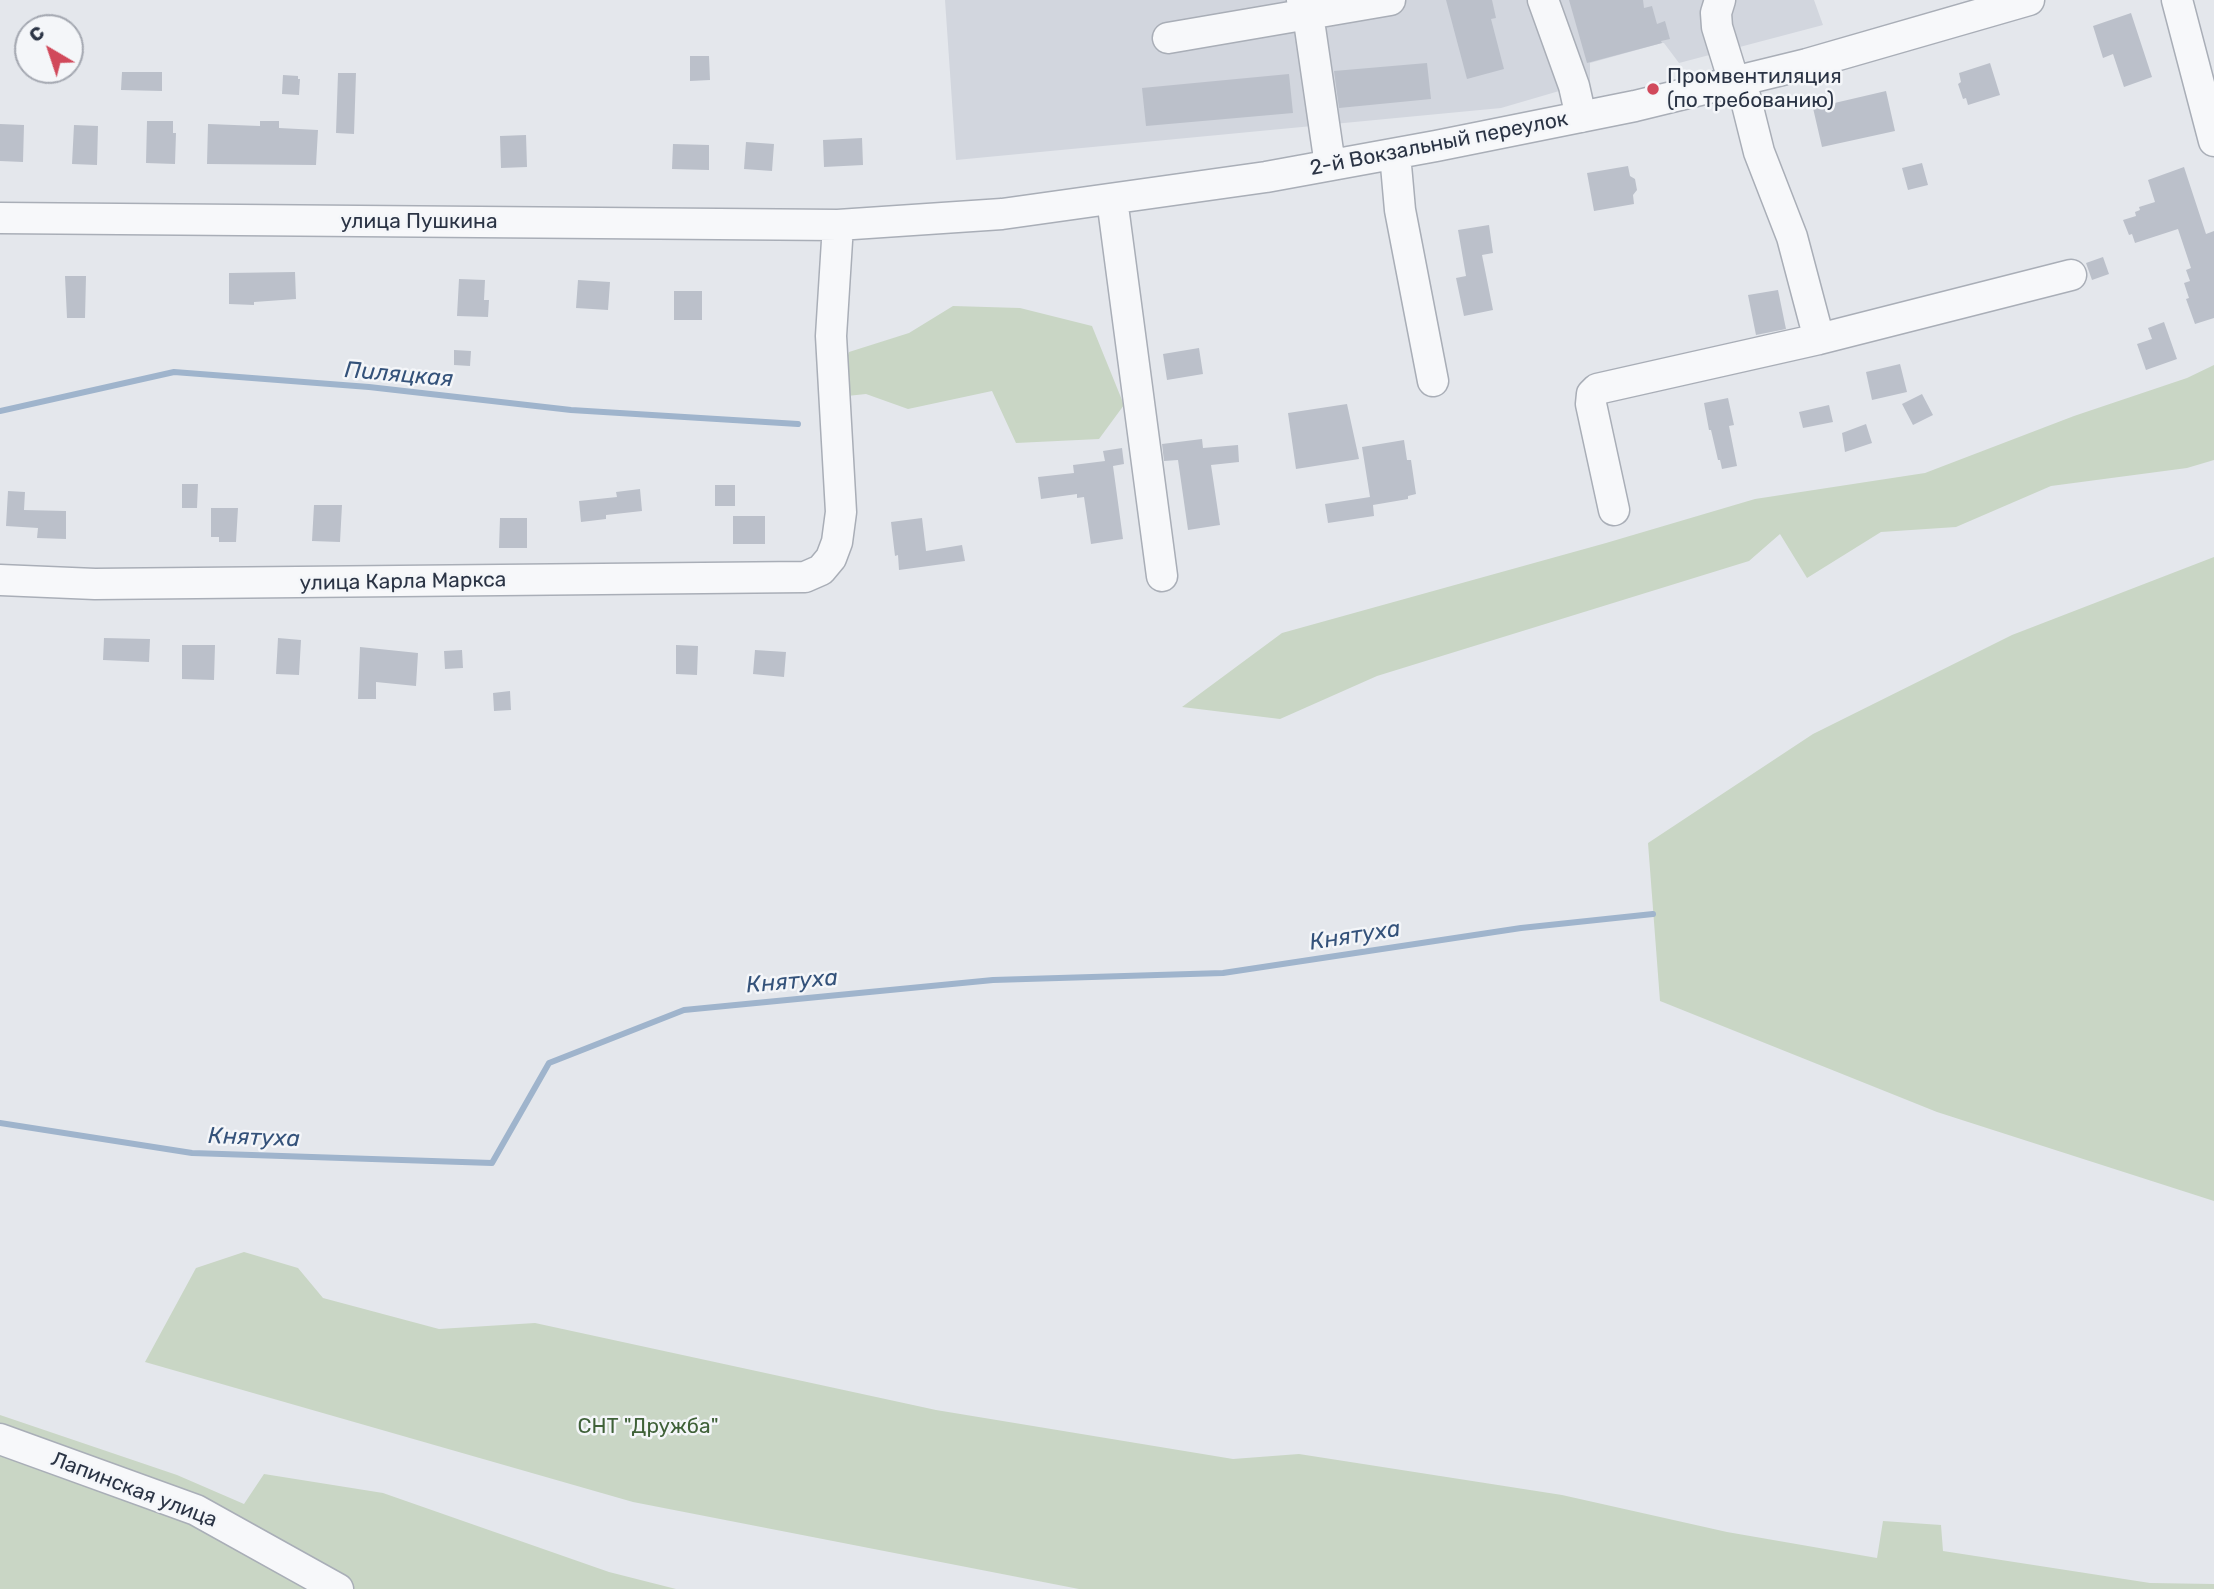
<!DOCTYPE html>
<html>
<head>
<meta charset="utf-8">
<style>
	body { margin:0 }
	#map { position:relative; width:2214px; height:1589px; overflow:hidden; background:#e4e7ec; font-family:Rubik,sans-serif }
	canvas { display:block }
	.north { position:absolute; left:14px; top:14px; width:70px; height:70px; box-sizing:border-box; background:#f4f6f9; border:2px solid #a4a8b1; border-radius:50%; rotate:321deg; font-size:19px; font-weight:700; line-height:28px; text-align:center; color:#2b3445 }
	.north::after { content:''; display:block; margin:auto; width:24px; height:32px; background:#d1495b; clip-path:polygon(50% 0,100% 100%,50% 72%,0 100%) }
</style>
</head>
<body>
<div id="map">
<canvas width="2214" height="1589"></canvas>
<div class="north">С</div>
</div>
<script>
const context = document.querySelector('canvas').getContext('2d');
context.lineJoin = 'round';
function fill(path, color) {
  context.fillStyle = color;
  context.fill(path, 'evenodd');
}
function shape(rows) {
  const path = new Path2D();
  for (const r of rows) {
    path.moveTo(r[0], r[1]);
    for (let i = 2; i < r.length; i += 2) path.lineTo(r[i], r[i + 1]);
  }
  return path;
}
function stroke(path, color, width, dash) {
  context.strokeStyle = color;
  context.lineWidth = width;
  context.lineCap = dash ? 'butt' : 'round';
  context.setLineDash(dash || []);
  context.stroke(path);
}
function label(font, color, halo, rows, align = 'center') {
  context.font = font + ' Rubik,sans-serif';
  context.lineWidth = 5;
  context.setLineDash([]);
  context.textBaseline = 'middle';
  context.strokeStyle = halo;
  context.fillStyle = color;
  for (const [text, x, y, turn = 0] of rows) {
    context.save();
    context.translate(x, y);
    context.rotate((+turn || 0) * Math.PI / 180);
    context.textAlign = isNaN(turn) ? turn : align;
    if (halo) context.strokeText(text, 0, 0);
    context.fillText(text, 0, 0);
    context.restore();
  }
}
const built = shape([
	[945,0,1814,0,1823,25,1679,63,1664,43,1662,43,1590,63,1590,82,1501,108,956,160]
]);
const green = shape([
	[953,306,1020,308,1092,326,1124,405,1099,439,1016,443,992,391,908,409,866,394,847,396,845,365,849,352,909,333],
	[2214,365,2214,460,2187,468,2051,486,1956,527,1881,532,1807,578,1780,534,1749,561,1377,676,1280,719,1182,707,1282,633,1606,543,1755,499,1925,473,2074,416,2187,378],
	[2214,557,2214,1201,1937,1112,1660,1001,1648,843,1813,734,2012,635],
	[244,1252,298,1268,323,1298,439,1329,535,1323,936,1410,1233,1459,1299,1454,1562,1495,1727,1532,1877,1558,1883,1521,1941,1525,1943,1551,2150,1583,2214,1584,2214,1589,1079,1589,633,1502,145,1362,196,1268],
	[0,1415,177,1475,244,1504,264,1474,383,1493,609,1572,676,1589,0,1589]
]);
const stream = shape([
	[0,411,174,372,369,387,571,410,798,424],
	[0,1123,192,1153,492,1163,549,1063,684,1010,993,980,1223,973,1521,928,1653,914]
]);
const building = shape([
	[1446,0,1492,0,1496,18,1491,19,1504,69,1467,79],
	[1569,0,1643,0,1644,8,1652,6,1657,24,1665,21,1670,39,1661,41,1662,43,1587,63],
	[2131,13,2152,77,2124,87,2113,54,2103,58,2093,26],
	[690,56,709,56,710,80,690,81],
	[1427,63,1431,99,1339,108,1334,71],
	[1990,63,2000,95,1968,105,1966,98,1963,99,1958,84,1961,82,1959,73],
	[122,72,162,72,162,91,121,90],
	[338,73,356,73,354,134,336,133],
	[1289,74,1293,113,1146,126,1142,88],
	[283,75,298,76,298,79,300,79,299,95,282,94],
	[1886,91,1895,131,1822,147,1813,108],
	[147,121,173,121,173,133,176,133,175,164,146,163],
	[260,121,279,121,279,128,318,130,316,165,207,164,208,124,260,126],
	[0,124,24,125,23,162,0,161],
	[74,125,98,126,97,165,72,164],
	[526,135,527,167,501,168,500,136],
	[862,138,863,165,824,167,823,140],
	[746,142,774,144,772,171,744,169],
	[673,144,709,145,709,170,672,169],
	[1922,163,1928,185,1908,190,1902,168],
	[1628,166,1630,176,1635,179,1637,190,1633,195,1634,204,1594,211,1587,173],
	[2184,167,2206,234,2214,231,2214,318,2195,324,2186,299,2189,298,2184,283,2190,281,2186,270,2191,268,2178,229,2135,243,2132,234,2129,235,2123,220,2136,216,2135,212,2140,210,2139,207,2155,202,2148,180],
	[1489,225,1493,253,1482,255,1493,310,1464,316,1456,278,1466,276,1458,230],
	[2103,257,2109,274,2092,280,2086,263],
	[295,272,296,299,254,302,254,305,229,304,229,273],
	[65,276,86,276,85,318,67,318],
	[459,279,485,280,484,300,489,300,488,317,457,316],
	[578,280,610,282,608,310,576,308],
	[1778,290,1786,329,1756,335,1748,295],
	[674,291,702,291,702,320,674,320],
	[2164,322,2177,359,2146,370,2137,344,2152,339,2148,328],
	[1199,348,1203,374,1167,380,1163,354],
	[454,350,471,351,470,366,454,365],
	[1900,364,1907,392,1872,400,1866,372],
	[1922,394,1933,415,1913,425,1902,404],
	[1728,398,1734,425,1729,426,1737,466,1722,469,1720,460,1718,460,1711,430,1709,430,1704,403],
	[1347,404,1359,459,1296,469,1288,413],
	[1829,405,1833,422,1803,428,1799,412],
	[1866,424,1872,443,1845,452,1842,433],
	[1202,439,1203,448,1238,445,1239,462,1211,465,1220,525,1188,530,1178,460,1164,461,1162,444],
	[1404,440,1407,460,1411,460,1416,494,1408,496,1408,499,1373,505,1374,516,1328,523,1325,504,1370,497,1362,447],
	[1122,448,1124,464,1113,466,1123,539,1091,544,1084,497,1077,498,1077,494,1041,499,1038,477,1074,473,1073,465,1105,461,1103,451],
	[182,484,198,484,197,508,182,508],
	[715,485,735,485,735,506,715,506],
	[640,489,642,511,606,515,606,519,581,522,579,501,617,497,616,492],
	[8,491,25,492,24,510,66,511,66,539,37,538,38,528,6,526],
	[314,505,342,505,340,542,312,541],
	[211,508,238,508,236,542,219,542,219,537,211,537],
	[733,516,765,516,765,544,733,544],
	[500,518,527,518,527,548,499,548],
	[922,518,926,551,962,545,965,561,899,570,898,555,895,556,891,522],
	[104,638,150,639,149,662,103,660],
	[278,638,301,640,299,675,276,674],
	[182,645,215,645,214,680,182,679],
	[676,645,698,646,697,675,676,674],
	[360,647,418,653,416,686,376,682,376,699,358,699],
	[462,650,463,668,445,669,444,651],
	[755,650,786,652,784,677,753,674],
	[510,691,511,710,494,711,493,693]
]);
const minor = shape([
	[1302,0,1308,14,1330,165],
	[1543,0,1574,86,1581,117],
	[1720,0,1716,13,1717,27,1734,82],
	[2177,0,2214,141],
	[1168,38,1390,0],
	[1741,80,1759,152,1792,237,1819,339],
	[1395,154,1400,210,1433,381],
	[1112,199,1162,576],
	[0,218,838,225,1002,214,1266,177,1436,146,1635,106,1807,64,2029,0],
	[1614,510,1591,404,1592,394,1597,389,1819,339,2071,275],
	[0,580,95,584,805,577,821,570,831,558,837,542,841,512,831,336,838,225],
	[0,1439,196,1510,338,1589]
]);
const markers = [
	[1653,89,7,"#d1495b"]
];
const poiNames = [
	["Промвентиляция",1667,77],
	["(по требованию)",1667,101]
];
const streetNames = [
	["2-й Вокзальный переулок",1439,144,-11],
	["улица Пушкина",419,222],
	["улица Карла Маркса",403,582,-1],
	["Лапинская улица",134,1490,21]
];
const parkNames = [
	["СНТ \"Дружба\"",648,1427]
];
const waterNames = [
	["Пиляцкая",399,375,5],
	["Княтуха",1355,936,-9],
	["Княтуха",792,982,-5],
	["Княтуха",254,1138,2]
];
fill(built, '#d2d6de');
fill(green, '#c9d6c5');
stroke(stream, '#9fb4cc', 6);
fill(building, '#bbc0ca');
stroke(minor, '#a9aeb7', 33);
stroke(minor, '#f7f8fa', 30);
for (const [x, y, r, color] of markers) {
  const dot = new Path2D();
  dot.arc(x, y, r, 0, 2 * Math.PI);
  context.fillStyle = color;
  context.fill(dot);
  stroke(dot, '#f4f6f9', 2.5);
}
label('21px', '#2b3445', '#f4f6f9', poiNames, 'left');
label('21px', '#2b3445', '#f4f6f9', streetNames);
label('21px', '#3f6138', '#f4f6f9', parkNames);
label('italic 23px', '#34527a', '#f4f6f9', waterNames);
</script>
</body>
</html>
